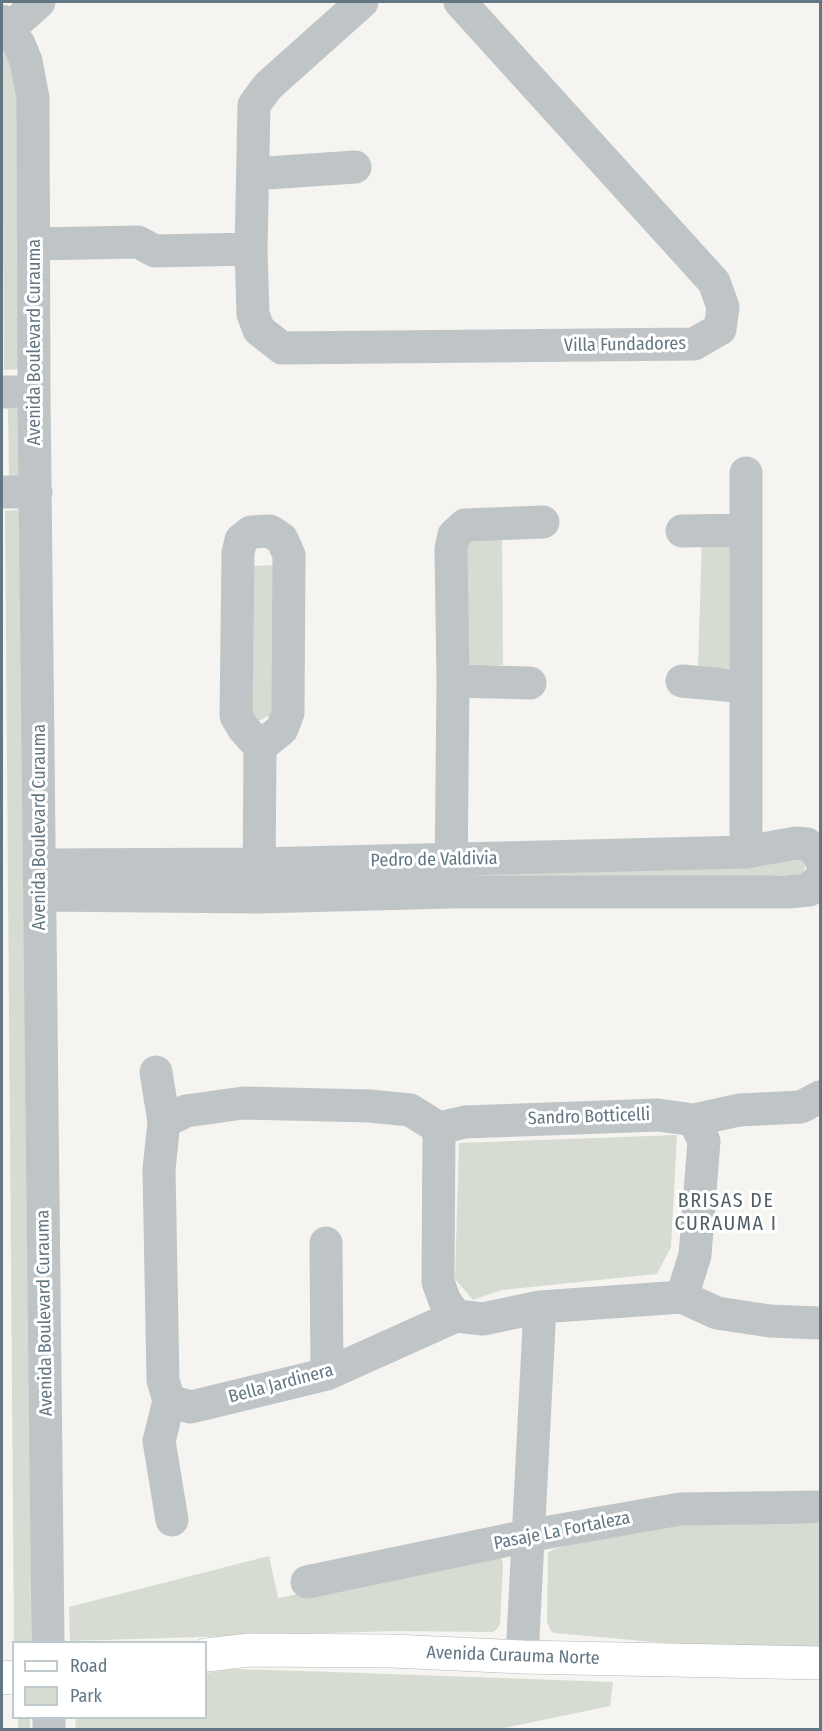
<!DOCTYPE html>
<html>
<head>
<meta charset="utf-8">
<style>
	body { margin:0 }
	#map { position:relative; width:822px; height:1731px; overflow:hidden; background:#f5f4f0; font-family:"Fira Sans Condensed",sans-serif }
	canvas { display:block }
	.frame { position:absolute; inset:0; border:3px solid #627783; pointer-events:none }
	.legend { position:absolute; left:12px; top:1641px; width:195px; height:78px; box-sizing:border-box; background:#fff; border:2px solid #c0c9cd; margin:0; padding:8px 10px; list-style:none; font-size:18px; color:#627783 }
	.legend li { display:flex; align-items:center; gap:12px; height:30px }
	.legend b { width:30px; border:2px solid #c0c9cd }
</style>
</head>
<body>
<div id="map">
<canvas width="822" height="1731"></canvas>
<div class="frame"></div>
<ul class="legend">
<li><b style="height:8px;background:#fff"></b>Road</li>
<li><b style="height:16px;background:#d6dcd1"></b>Park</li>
</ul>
</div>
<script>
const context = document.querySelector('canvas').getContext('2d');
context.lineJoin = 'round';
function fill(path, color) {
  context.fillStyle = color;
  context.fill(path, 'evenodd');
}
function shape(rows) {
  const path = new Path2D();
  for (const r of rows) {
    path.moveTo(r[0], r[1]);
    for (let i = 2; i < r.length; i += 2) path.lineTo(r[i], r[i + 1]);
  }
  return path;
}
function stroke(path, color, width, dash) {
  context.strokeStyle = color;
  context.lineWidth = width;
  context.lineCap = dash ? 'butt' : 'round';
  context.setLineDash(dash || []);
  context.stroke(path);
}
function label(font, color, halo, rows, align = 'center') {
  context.font = font + ' "Fira Sans Condensed",sans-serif';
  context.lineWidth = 6;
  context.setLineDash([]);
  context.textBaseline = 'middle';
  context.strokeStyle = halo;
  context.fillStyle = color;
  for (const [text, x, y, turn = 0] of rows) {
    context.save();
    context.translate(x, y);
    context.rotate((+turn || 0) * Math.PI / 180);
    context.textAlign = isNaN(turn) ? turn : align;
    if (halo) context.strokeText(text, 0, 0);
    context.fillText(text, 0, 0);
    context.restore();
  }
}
const green = shape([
	[2,41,21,94,24,369,4,370],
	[8,409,25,409,26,476,9,476],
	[27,509,31,1642,14,1642,5,511],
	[502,536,503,665,464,666,464,537],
	[702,538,737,542,736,668,698,668],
	[279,565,273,714,258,721,247,704,248,566],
	[779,854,807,860,803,875,464,883,459,871],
	[677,1135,671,1247,657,1274,502,1290,473,1300,455,1279,459,1143],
	[682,1522,820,1524,820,1648,677,1644,554,1633,550,1630,547,1621,548,1553,554,1549,614,1533],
	[269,1556,278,1598,498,1556,502,1559,503,1565,500,1624,497,1629,493,1632,394,1631,70,1641,69,1607],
	[232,1669,332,1672,613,1682,610,1706,499,1729,76,1729,75,1718,206,1718,206,1673],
	[18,1718,30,1718,30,1729,18,1729]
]);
const minor = shape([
	[362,2,268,86,254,105,251,249,253,314,259,330,282,348,694,344,720,329,723,307,714,282,460,2],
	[2,21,19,44,26,61,33,98,34,392,48,1642],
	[2,32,9,29,39,2],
	[253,174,355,167],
	[35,244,138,242,155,251,251,249],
	[2,392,34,392],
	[2,492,36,492],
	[682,531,746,530],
	[453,681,530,683],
	[682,681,746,687],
	[746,852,746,473],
	[41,865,258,864,746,852,796,843,807,844,816,851,820,858],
	[451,881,453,681,451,549,454,535,465,525,543,522],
	[259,884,260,747,244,729,236,716,238,553,241,540,251,532,270,531,282,539,289,555,288,713,282,729,260,747],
	[40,895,259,897,451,892,788,892,809,890,820,879],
	[156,1072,164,1122],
	[658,1115,694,1120,704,1141,695,1255,682,1297,540,1307,483,1319,456,1316,445,1301,438,1282,439,1128,465,1122,658,1115],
	[694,1120,739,1110,801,1107,820,1097],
	[439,1128,410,1110,370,1106,243,1103,186,1111,164,1122,159,1169,163,1380,169,1401,191,1407,327,1374,456,1316],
	[326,1243,327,1374],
	[682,1297,717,1313,770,1321,820,1323],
	[169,1401,159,1441,172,1520],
	[307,1582,527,1536,680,1509,820,1507],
	[522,1657,540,1307],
	[49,1718,49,1730]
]);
const major = shape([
	[206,1655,250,1650,392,1651,522,1657,820,1663],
	[2,1678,14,1677]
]);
const streetNames = [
	["Avenida Boulevard Curauma",35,342,-90],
	["Villa Fundadores",625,345,-1],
	["Avenida Boulevard Curauma",40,827,-90],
	["Pedro de Valdivia",434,860,-1],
	["Sandro Botticelli",589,1117,-2],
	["Avenida Boulevard Curauma",45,1313,-91],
	["Bella Jardinera",281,1384,-15],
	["Pasaje La Fortaleza",562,1531,-11],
	["Avenida Curauma Norte",513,1656,2]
];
const neighbourhoodNames = [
	["BRISAS DE",726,1201],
	["CURAUMA I",726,1224]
];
fill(green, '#d6dcd1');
stroke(major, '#b3b8bb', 34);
stroke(minor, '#bfc5c7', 33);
stroke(major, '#fff', 33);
label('18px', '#627783', '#fff', streetNames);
context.letterSpacing = '1.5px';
label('20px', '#505f68', '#fff', neighbourhoodNames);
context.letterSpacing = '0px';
</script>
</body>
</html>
